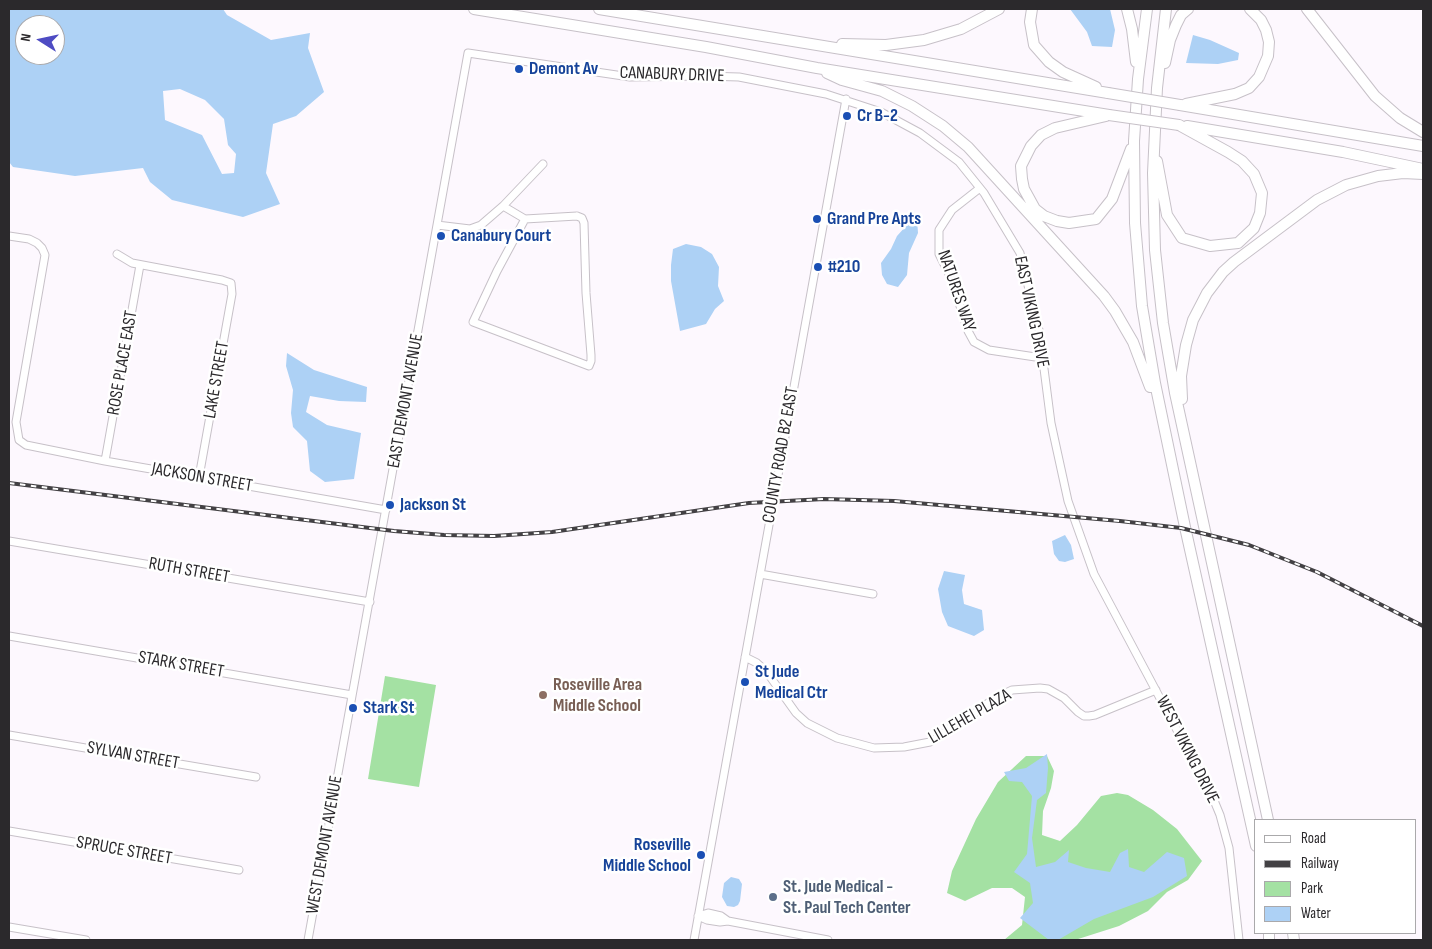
<!DOCTYPE html>
<html>
<head>
<meta charset="utf-8">
<style>
	body { margin:0 }
	#map { position:relative; width:1432px; height:949px; overflow:hidden; background:#fdf8fe; font-family:"Sofia Sans Condensed",sans-serif }
	canvas { display:block }
	.frame { position:absolute; inset:0; border:10px solid #2b292c; pointer-events:none }
	.legend { position:absolute; left:1254px; top:819px; width:162px; height:115px; box-sizing:border-box; background:#fff; border:1px solid #aaa9ab; margin:0; padding:6px 9px; list-style:none; font-size:15px; color:#2b292c }
	.legend li { display:flex; align-items:center; gap:10px; height:25px }
	.legend b { width:25px; border:1px solid #aaa9ab }
	.north { position:absolute; left:15px; top:15px; width:50px; height:50px; box-sizing:border-box; background:#fff; border:1px solid #aaa9ab; border-radius:50%; rotate:280deg; font-size:14px; font-weight:700; line-height:20px; text-align:center; color:#2b292c }
	.north::after { content:''; display:block; margin:auto; width:18px; height:22px; background:#4e4cc3; clip-path:polygon(50% 0,100% 100%,50% 72%,0 100%) }
</style>
</head>
<body>
<div id="map">
<canvas width="1432" height="949"></canvas>
<div class="frame"></div>
<ul class="legend">
<li><b style="height:6px;background:#fff"></b>Road</li>
<li><b style="height:6px;background:#434144"></b>Railway</li>
<li><b style="height:14px;background:#a4e1a3"></b>Park</li>
<li><b style="height:14px;background:#add1f5"></b>Water</li>
</ul>
<div class="north">N</div>
</div>
<script>
const context = document.querySelector('canvas').getContext('2d');
context.lineJoin = 'round';
function fill(path, color) {
  context.fillStyle = color;
  context.fill(path, 'evenodd');
}
function shape(rows) {
  const path = new Path2D();
  for (const r of rows) {
    path.moveTo(r[0], r[1]);
    for (let i = 2; i < r.length; i += 2) path.lineTo(r[i], r[i + 1]);
  }
  return path;
}
function stroke(path, color, width, dash) {
  context.strokeStyle = color;
  context.lineWidth = width;
  context.lineCap = dash ? 'butt' : 'round';
  context.setLineDash(dash || []);
  context.stroke(path);
}
function label(font, color, halo, rows, align = 'center') {
  context.font = font + ' "Sofia Sans Condensed",sans-serif';
  context.lineWidth = 5;
  context.setLineDash([]);
  context.textBaseline = 'middle';
  context.strokeStyle = halo;
  context.fillStyle = color;
  for (const [text, x, y, turn = 0] of rows) {
    context.save();
    context.translate(x, y);
    context.rotate((+turn || 0) * Math.PI / 180);
    context.textAlign = isNaN(turn) ? turn : align;
    if (halo) context.strokeText(text, 0, 0);
    context.fillText(text, 0, 0);
    context.restore();
  }
}
const green = shape([
	[385,676,436,685,419,787,368,779],
	[1026,756,1047,756,1054,771,1051,788,1043,811,1042,835,1060,841,1077,825,1101,796,1117,793,1128,795,1153,810,1177,829,1202,861,1188,880,1167,892,1148,911,1119,926,1075,940,1004,940,1022,925,1025,897,1012,888,992,888,965,901,947,893,952,871,976,819,998,782]
]);
const water = shape([
	[9,9,223,9,227,15,271,40,310,33,308,48,324,92,296,116,273,124,266,173,280,204,243,217,172,200,150,182,143,168,75,176,13,167,9,162],
	[25,25,55,25,55,55,25,55],
	[180,89,205,100,224,119,228,145,236,154,234,173,222,174,202,135,165,120,163,91],
	[1070,9,1110,9,1115,30,1112,47,1092,46,1087,32],
	[1193,35,1210,40,1239,53,1238,60,1218,64,1186,63],
	[917,219,918,233,909,253,907,275,898,287,887,284,882,275,881,263,891,249,897,236,906,226],
	[686,244,701,247,712,254,719,267,718,286,724,301,715,309,706,324,680,331,671,281,671,265,673,249],
	[287,353,314,370,367,387,366,402,339,401,310,396,306,412,327,425,361,433,354,479,325,482,310,471,307,441,293,427,291,413,293,390,286,366],
	[1065,535,1071,545,1074,559,1065,562,1059,561,1054,554,1052,541],
	[944,571,965,575,962,590,964,604,982,610,984,630,974,636,948,626,942,612,938,589],
	[1047,754,1048,768,1046,793,1037,800,1032,838,1036,867,1055,862,1069,850,1068,862,1086,868,1110,872,1120,853,1128,849,1129,867,1144,872,1167,852,1184,858,1187,876,1153,897,1094,919,1058,940,1049,940,1020,918,1033,903,1030,883,1014,872,1027,854,1032,796,1022,782,1009,781,1004,772,1026,768],
	[731,877,739,879,742,884,740,901,738,905,734,907,727,906,722,897,724,883]
]);
const minor = shape([
	[980,188,952,210,939,230,939,254,951,278,968,331,974,342,989,350,1042,358],
	[503,206,525,219],
	[577,216,582,218,584,223,586,293,591,355,591,361,589,366,473,322,497,271,525,219,577,216],
	[437,225,470,229,481,225,503,206,543,164],
	[9,236,29,239,37,243,42,248,45,255,16,422,19,440,26,445,105,461,386,510],
	[117,254,132,263,222,280,231,283,232,294,199,477],
	[105,461,140,265],
	[9,541,370,602],
	[760,574,873,594],
	[9,636,352,695],
	[745,657,757,663,766,671,796,713,807,723,837,738,874,748,904,747,930,742,938,738,958,721,972,715,992,700,1012,690,1040,688,1048,689,1064,698,1078,712,1084,716,1089,716,1095,715,1156,690],
	[9,735,256,777],
	[9,831,239,870],
	[698,916,707,920,720,922,728,921,828,940],
	[698,916,708,913,721,916,728,921],
	[9,927,86,940],
	[308,940,468,53,630,77,705,76,739,77,826,94,881,112,920,133,959,162,984,193,1020,253,1039,330,1051,423,1068,501,1094,574,1213,798,1220,815,1229,848,1239,940],
	[694,940,846,99]
]);
const highway = shape([
	[474,9,706,47,817,68,1109,115],
	[599,9,1108,93],
	[1032,9,1030,22,1034,45,1049,62,1063,72,1096,87],
	[1127,9,1132,29,1136,62],
	[1147,9,1138,79,1134,141,1135,223,1142,306,1155,383,1185,527,1256,846],
	[1166,9,1157,88,1153,173,1155,250,1163,323,1175,393,1268,820],
	[1307,9,1375,96,1400,118,1423,132],
	[842,44,886,45,924,40,961,29,999,9],
	[1165,63,1170,40,1176,25,1181,15,1188,9],
	[827,73,842,80,882,91,912,106,943,126,968,147,1104,296,1115,311,1133,342,1150,387],
	[1186,104,1235,94,1249,88,1259,77,1268,56,1269,42,1266,30,1261,20,1250,9],
	[1180,105,1423,146],
	[1106,116,1055,128,1041,135,1031,146,1021,166,1022,179,1024,189,1035,209,1044,216,1057,221,1069,223,1096,219,1112,199,1131,149],
	[1187,126,1343,152,1423,169],
	[1157,161,1167,215,1182,238,1210,246,1238,243,1254,228,1260,213,1262,193,1254,174,1242,161,1228,152,1179,125],
	[1182,399,1181,376,1186,345,1193,320,1207,293,1223,272,1234,262,1317,200,1346,185,1378,176,1403,173,1423,174],
	[1269,933,1269,940],
	[1293,933,1294,940]
]);
const rail = shape([
	[9,483,394,531,444,535,494,536,552,532,749,503,824,499,894,501,1120,521,1181,528,1249,545,1317,572,1423,626]
]);
const highwayBridge = shape([
	[1108,93,1180,105],
	[1109,115,1179,125]
]);
const markers = [
	[519,69,5,"#1a4fb4"],
	[847,116,5,"#1a4fb4"],
	[817,219,5,"#1a4fb4"],
	[441,236,5,"#1a4fb4"],
	[818,267,5,"#1a4fb4"],
	[390,505,5,"#1a4fb4"],
	[745,682,5,"#1a4fb4"],
	[543,695,5,"#8d6e63"],
	[353,708,5,"#1a4fb4"],
	[701,855,5,"#1a4fb4"],
	[773,897,5,"#5c6f8a"]
];
const transitNames = [
	["Demont Av",529,69],
	["Cr B-2",857,116],
	["Grand Pre Apts",827,219],
	["Canabury Court",451,236],
	["#210",828,267],
	["Jackson St",400,505],
	["St Jude",755,672],
	["Medical Ctr",755,693],
	["Stark St",363,708],
	["Roseville",691,845,"right"],
	["Middle School",691,866,"right"]
];
const streetNames = [
	["CANABURY DRIVE",672,75,2],
	["NATURES WAY",956,291,71],
	["EAST VIKING DRIVE",1031,312,78],
	["ROSE PLACE EAST",123,363,-80],
	["LAKE STREET",217,380,-80],
	["EAST DEMONT AVENUE",406,401,-80],
	["COUNTY ROAD B2 EAST",781,455,-80],
	["JACKSON STREET",202,478,10],
	["RUTH STREET",189,571,10],
	["STARK STREET",181,665,10],
	["LILLEHEI PLAZA",970,717,-30],
	["WEST VIKING DRIVE",1187,750,63],
	["SYLVAN STREET",133,756,10],
	["WEST DEMONT AVENUE",325,845,-80],
	["SPRUCE STREET",124,851,10]
];
const educationNames = [
	["Roseville Area",553,685],
	["Middle School",553,706]
];
const serviceNames = [
	["St. Jude Medical -",783,887],
	["St. Paul Tech Center",783,908]
];
fill(green, '#a4e1a3');
fill(water, '#add1f5');
stroke(minor, '#c7c1c8', 9);
stroke(highway, '#c7c1c8', 12);
stroke(minor, '#fff', 7);
stroke(highway, '#fff', 10);
stroke(rail, '#434144', 4);
stroke(rail, '#fff', 2, [5.5]);
stroke(highwayBridge, '#c7c1c8', 12, []);
stroke(highwayBridge, '#fff', 10);
for (const [x, y, r, color] of markers) {
  const dot = new Path2D();
  dot.arc(x, y, r, 0, 2 * Math.PI);
  context.fillStyle = color;
  context.fill(dot);
  stroke(dot, '#fff', 2);
}
label('bold 18px', '#164399', '#fff', transitNames, 'left');
label('18px', '#2b292c', '#fff', streetNames);
label('bold 18px', '#785e54', '#fff', educationNames, 'left');
label('bold 18px', '#4e5e75', '#fff', serviceNames, 'left');
</script>
</body>
</html>
